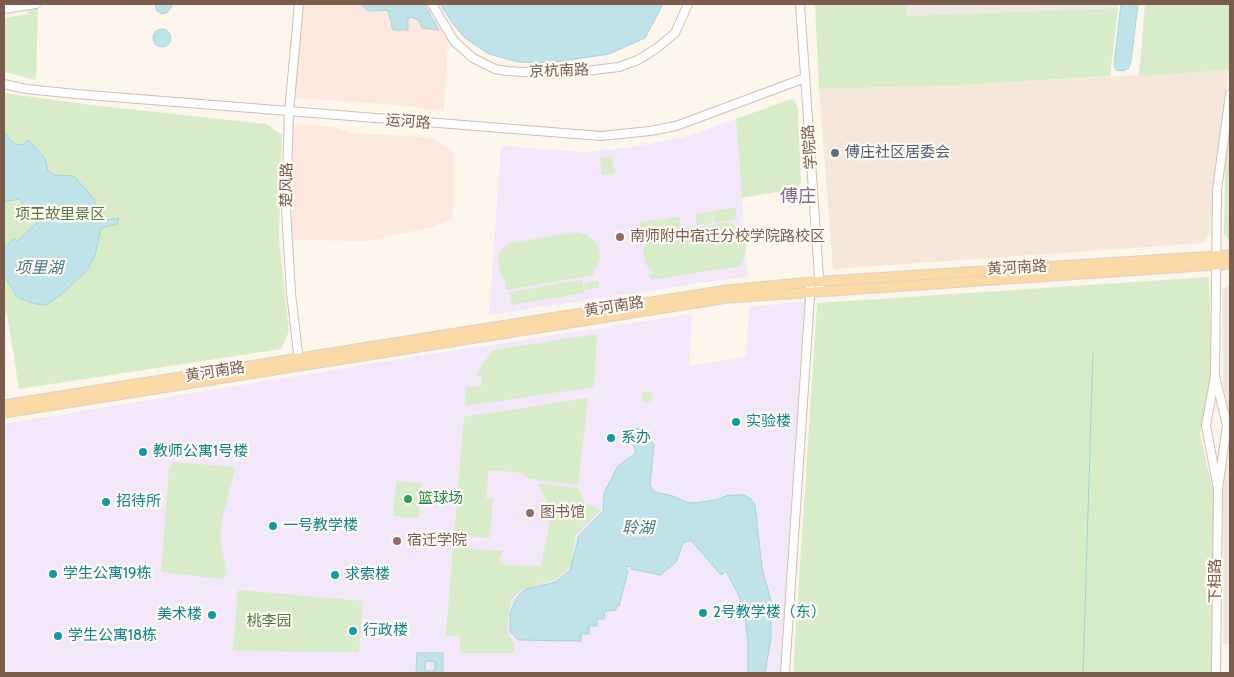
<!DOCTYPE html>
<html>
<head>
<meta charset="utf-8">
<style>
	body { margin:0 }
	#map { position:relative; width:1234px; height:677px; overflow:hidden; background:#fdf6ec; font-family:Cabin,sans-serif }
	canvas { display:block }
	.frame { position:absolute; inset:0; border:5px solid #7a5c4d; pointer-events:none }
</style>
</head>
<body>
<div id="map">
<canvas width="1234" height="677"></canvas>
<div class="frame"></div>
</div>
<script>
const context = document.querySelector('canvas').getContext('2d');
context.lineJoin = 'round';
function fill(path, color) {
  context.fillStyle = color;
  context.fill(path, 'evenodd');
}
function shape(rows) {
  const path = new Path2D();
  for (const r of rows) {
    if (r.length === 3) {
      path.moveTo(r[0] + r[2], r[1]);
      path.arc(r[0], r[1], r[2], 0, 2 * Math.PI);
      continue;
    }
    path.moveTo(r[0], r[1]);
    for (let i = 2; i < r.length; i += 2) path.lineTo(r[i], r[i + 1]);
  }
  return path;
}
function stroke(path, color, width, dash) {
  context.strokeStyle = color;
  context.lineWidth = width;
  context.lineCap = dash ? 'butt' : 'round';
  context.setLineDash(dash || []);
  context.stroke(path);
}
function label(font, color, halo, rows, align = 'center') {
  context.font = font + ' Cabin,"Noto Sans SC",sans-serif';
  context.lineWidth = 4.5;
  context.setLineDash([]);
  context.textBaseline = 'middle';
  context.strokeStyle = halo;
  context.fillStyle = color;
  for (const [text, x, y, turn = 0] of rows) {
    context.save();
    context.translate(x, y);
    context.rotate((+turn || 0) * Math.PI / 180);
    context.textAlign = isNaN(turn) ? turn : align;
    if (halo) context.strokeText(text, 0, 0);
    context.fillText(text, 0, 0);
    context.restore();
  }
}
const residential = shape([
	[1229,70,1212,192,1211,231,1204,243,833,269,819,89,962,85]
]);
const commercial = shape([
	[301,4,427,4,448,42,444,111,384,104,298,98,294,92],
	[301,124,333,127,353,133,422,137,435,140,447,147,454,153,453,219,433,227,367,241,292,240,292,127]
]);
const industrial = shape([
	[906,4,1118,4,1118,8,907,16],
	[1230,284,1230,420,1223,384,1222,294,1222,290],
	[1230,447,1230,644,1223,644,1223,491]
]);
const education = shape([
	[736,119,748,276,489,315,501,146,584,152,633,147,684,137],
	[805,301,783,673,4,673,4,424,412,357,692,314,689,366,746,357,749,307]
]);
const green = shape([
	[815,4,906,4,907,16,1118,8,1110,76,962,85,819,89],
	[1145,4,1230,4,1229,70,1139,76],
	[38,7,36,80,4,72,4,18,28,14,27,9],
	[4,93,91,105,266,124,282,135,279,240,289,331,281,349,19,389,7,314,4,315],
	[791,99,794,100,798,108,801,182,795,189,742,198,736,119],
	[1230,134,1230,241,1224,234,1225,166],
	[612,156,615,173,602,175,600,158],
	[735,207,737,219,714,223,712,211],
	[711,212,713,223,697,225,695,214],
	[680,217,681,228,666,230,664,219],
	[663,219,665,231,641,235,640,222],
	[727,222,738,228,745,236,746,249,741,266,651,280,650,274,654,273,646,265,643,251,647,241,641,242,640,236],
	[576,232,588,235,598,245,600,256,597,266,593,270,594,275,506,290,505,284,507,283,501,276,498,263,499,253,505,246,510,243],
	[1209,277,1212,374,1200,434,1213,491,1214,673,793,673,817,303],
	[582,280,585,293,512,305,510,292],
	[598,281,599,288,585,290,584,283],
	[597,334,594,387,465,406,466,386,481,387,482,376,476,375,492,350],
	[647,397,5.5],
	[588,398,578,485,530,479,522,473,489,470,486,498,493,499,490,538,454,535,464,417],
	[174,462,233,467,235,469,222,519,221,545,227,575,223,579,161,572,169,468],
	[396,481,422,483,419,518,393,516],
	[538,483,578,488,585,503,600,509,600,511,576,535,571,564,566,571,556,579,521,590,511,600,507,626,508,634,514,643,514,653,460,653,460,636,446,636,453,547,502,551,499,561,505,565,541,566,550,521,549,507],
	[238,590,363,601,359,652,233,651]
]);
const water = shape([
	[155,4,173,4,168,12,162,14,157,11,155,4],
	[360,4,424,4,439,30,422,28,419,20,410,17,408,19,408,30,393,30,388,10,369,11,360,4],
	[440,4,663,4,645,38,609,54,549,63,518,62,489,54,465,38,453,24,440,4],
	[1121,4,1138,4,1131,61,1129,68,1123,71,1116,70,1114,65,1121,4],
	[162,38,9],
	[4,133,15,144,22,145,28,140,45,158,48,171,55,175,74,176,94,199,102,221,119,218,117,224,101,228,95,256,87,270,62,294,46,305,35,304,17,297,4,275,4,258,7,255,4,248,14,238,17,241,36,224,36,220,19,199,4,202,4,133],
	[638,428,646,430,654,445,650,485,654,492,673,496,686,502,695,503,715,500,729,495,744,495,751,499,755,505,762,568,771,601,771,638,765,673,748,673,748,641,745,617,739,596,726,571,721,575,691,540,683,543,676,562,660,575,631,569,632,567,627,566,626,570,628,571,619,606,617,605,616,610,605,611,604,619,597,619,597,626,589,626,589,634,581,634,581,641,518,640,510,631,510,614,516,599,520,594,526,589,556,582,570,570,579,536,603,511,604,493,618,466,636,453,631,438,638,428],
	[417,653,443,653,443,673,416,673,417,653],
	[425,661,435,662,435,671,425,671,425,661]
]);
const stream = shape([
	[1083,673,1093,352]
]);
const minor = shape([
	[299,4,289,112,286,208,291,293,299,362],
	[432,4,454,41,473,58,495,69,507,71,559,74,619,67,638,60,657,48,675,33,688,4],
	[800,4,820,291],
	[4,9,36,4],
	[4,84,26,89,76,94,601,136,650,131,676,126,805,78],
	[1215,376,1227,425,1218,489,1206,426,1215,376,1217,190,1230,94],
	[785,673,811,282],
	[1216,673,1218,489]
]);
const major = shape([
	[4,405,727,290,811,282,1230,255],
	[4,413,727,298,1230,264]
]);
const markers = [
	[835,153,5,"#5c6f8a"],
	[620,237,5,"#8d6e63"],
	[736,422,5,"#0f9aa8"],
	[611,438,5,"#0f9aa8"],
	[143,452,5,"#0f9aa8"],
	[408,499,5,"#2e9e5b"],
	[106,502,5,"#0f9aa8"],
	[530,513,5,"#8d6e63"],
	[273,526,5,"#0f9aa8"],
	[397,541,5,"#8d6e63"],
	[53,574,5,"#0f9aa8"],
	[335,575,5,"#0f9aa8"],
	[703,613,5,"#0f9aa8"],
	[212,615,5,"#0f9aa8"],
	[353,631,5,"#0f9aa8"],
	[58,636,5,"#0f9aa8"]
];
const streetNames = [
	["京杭南路",559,71,-2],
	["运河路",408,122,4],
	["学院路",810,147,-94],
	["楚风路",287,185,-89],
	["黄河南路",1017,268,-3],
	["黄河南路",614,307,-9],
	["黄河南路",215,372,-9],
	["下相路",1216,581,-90]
];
const serviceNames = [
	["傅庄社区居委会",845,153]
];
const parkNames = [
	["项王故里景区",60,215],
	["桃李园",269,622]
];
const educationNames = [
	["南师附中宿迁分校学院路校区",630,237],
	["图书馆",540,513],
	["宿迁学院",407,541]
];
const cultureNames = [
	["实验楼",746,422],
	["系办",621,438],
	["教师公寓1号楼",153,452],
	["招待所",116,502],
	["一号教学楼",283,526],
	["学生公寓19栋",63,574],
	["求索楼",345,575],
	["2号教学楼（东）",713,613],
	["美术楼",202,615,"right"],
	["行政楼",363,631],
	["学生公寓18栋",68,636]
];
const leisureNames = [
	["篮球场",418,499]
];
const waterNames = [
	["项里湖",39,268],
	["聆湖",638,528]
];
const quarterNames = [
	["傅庄",798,197]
];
fill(residential, '#f5e8da');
fill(commercial, '#fde8e0');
fill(industrial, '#efe9e4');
fill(education, '#f3e8fa');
fill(green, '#d8ecc9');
fill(water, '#bfe3e8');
stroke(water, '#a5d3da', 1);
stroke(stream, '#a5d3da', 1);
stroke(minor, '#d1beb0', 10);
stroke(major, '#dad1cd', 11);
stroke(minor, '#fff', 8);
stroke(major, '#fbd9a5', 9);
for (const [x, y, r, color] of markers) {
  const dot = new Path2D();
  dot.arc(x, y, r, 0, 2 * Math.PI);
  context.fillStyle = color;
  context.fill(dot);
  stroke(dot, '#fffaf3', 2);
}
label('15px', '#7a5c4d', '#fffaf3', streetNames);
label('15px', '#4e5e75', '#fffaf3', serviceNames, 'left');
label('15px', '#537a41', '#fffaf3', parkNames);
label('15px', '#785e54', '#fffaf3', educationNames, 'left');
label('15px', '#0d838f', '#fffaf3', cultureNames, 'left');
label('15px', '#27864d', '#fffaf3', leisureNames, 'left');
label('italic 16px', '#437c86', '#fffaf3', waterNames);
label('18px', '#846695', '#fffaf3', quarterNames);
</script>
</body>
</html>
